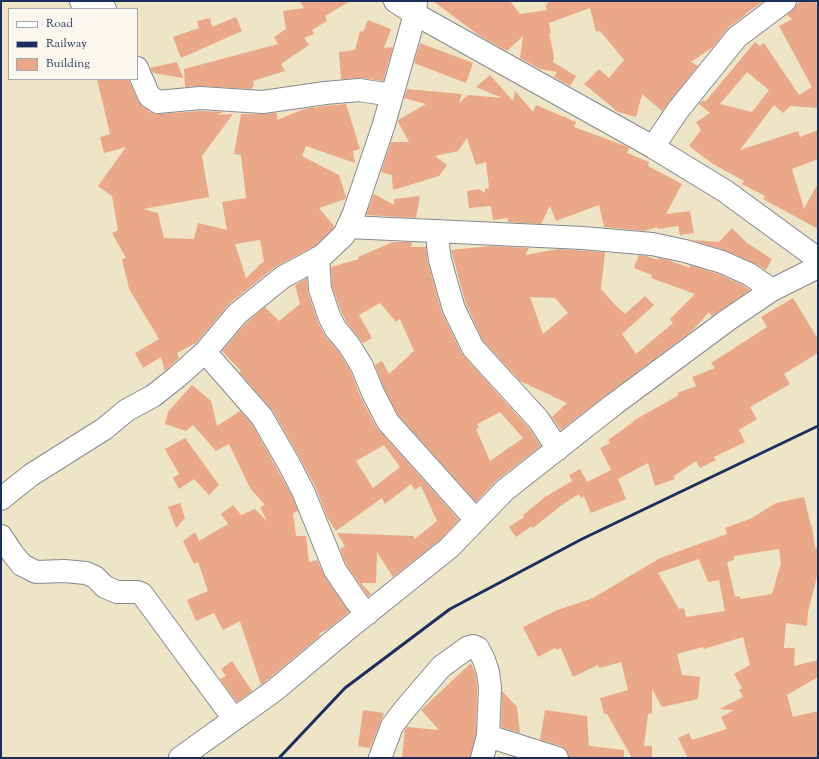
<!DOCTYPE html>
<html>
<head>
<meta charset="utf-8">
<style>
	body { margin:0 }
	#map { position:relative; width:819px; height:759px; overflow:hidden; background:#eee5c6; font-family:"Sorts Mill Goudy",serif }
	canvas { display:block }
	.frame { position:absolute; inset:0; border:2px solid #1b2f5e; pointer-events:none }
	.legend { position:absolute; left:8px; top:8px; width:130px; height:72px; box-sizing:border-box; background:#fbf7ec; border:1px solid #a1a7b3; margin:0; padding:5px 7px; list-style:none; font-size:12px; color:#1b2f5e }
	.legend li { display:flex; align-items:center; gap:8px; height:20px }
	.legend b { width:20px; border:1px solid #a1a7b3 }
</style>
</head>
<body>
<div id="map">
<canvas width="819" height="759"></canvas>
<div class="frame"></div>
<ul class="legend">
<li><b style="height:5px;background:#fff"></b>Road</li>
<li><b style="height:5px;background:#1b2f5e"></b>Railway</li>
<li><b style="height:11px;background:#eaa888"></b>Building</li>
</ul>
</div>
<script>
const context = document.querySelector('canvas').getContext('2d');
context.lineJoin = 'round';
function fill(path, color) {
  context.fillStyle = color;
  context.fill(path, 'evenodd');
}
function shape(rows) {
  const path = new Path2D();
  for (const r of rows) {
    path.moveTo(r[0], r[1]);
    for (let i = 2; i < r.length; i += 2) path.lineTo(r[i], r[i + 1]);
  }
  return path;
}
function stroke(path, color, width, dash) {
  context.strokeStyle = color;
  context.lineWidth = width;
  context.lineCap = dash ? 'butt' : 'round';
  context.setLineDash(dash || []);
  context.stroke(path);
}
const building = shape([
	[300,1,350,1,325,16,327,21,312,30,314,34,304,38,309,45,281,64,285,71,253,81,254,85,251,89,201,86,185,87,184,69,278,44,274,37,286,29,283,11,304,8],
	[433,1,510,1,520,14,547,10,545,5,548,4,547,1,764,1,745,14,745,15,729,27,713,47,691,62,698,66,662,111,642,94,636,117,618,112,584,84,599,69,609,78,624,60,600,31,596,32,590,8,549,23,551,33,549,33,554,56,553,62,576,76,570,86,554,77,557,72,540,69,520,58,523,36,507,51,480,36],
	[800,1,814,1,818,5,818,108,790,106,783,113,774,105,740,150,798,131,800,137,818,130,818,159,792,169,804,209,818,183,818,229,763,199,765,196,742,184,744,181,713,164,689,146,701,130,696,122,710,113,699,104,702,101,706,101,755,42,760,46,764,43,799,95,812,87,779,26,792,19,787,15],
	[747,72,769,90,752,112,720,104],
	[236,17,242,31,181,58,173,37,199,28,197,21,210,18,212,27],
	[368,20,391,29,384,48,393,47,383,81,361,78,341,79,339,52,355,50,360,31,363,32],
	[420,43,473,63,466,83,414,63],
	[177,62,183,78,153,73,150,68],
	[490,75,513,101,515,91,533,112,536,105,576,122,574,127,628,147,629,148,627,153,649,162,648,166,682,184,666,214,690,211,694,233,680,235,678,226,658,229,657,227,645,231,604,227,599,205,556,221,550,206,541,224,508,222,508,218,493,220,491,206,469,208,467,191,479,189,485,193,485,189,489,188,486,162,476,165,467,138,458,151,435,156,447,165,439,176,393,190,392,175,381,172,391,142,409,142,398,122,398,120,426,104,404,98,407,89,462,94,459,103,468,95,502,98,476,87],
	[97,79,128,79,138,101,142,106,152,113,159,114,200,111,223,112,217,115,233,114,202,156,209,197,143,209,158,213,164,238,194,239,198,223,227,230,222,202,246,198,241,155,234,154,241,114,262,114,277,113,277,120,304,109,314,107,315,108,324,106,346,104,360,149,353,151,355,163,306,146,302,156,339,175,346,197,345,199,319,208,334,226,334,228,315,246,275,267,229,304,196,343,177,353,179,358,165,371,161,357,143,368,135,353,159,339,129,289,122,259,126,258,112,233,118,230,112,196,98,186,126,147,104,153,100,137,110,134],
	[260,240,264,261,246,278,235,244],
	[374,194,394,205,394,199,420,196,416,218,366,215],
	[732,228,747,243,772,259,766,270,754,263,727,251,692,240,719,242],
	[393,242,412,242,411,247,426,247,428,263,442,313,462,354,528,427,541,446,497,480,476,502,398,415,384,388,375,365,382,361,389,374,414,351,400,319,396,322,380,303,359,315,372,338,363,343,346,321,341,311,332,287,331,267,359,259,358,257],
	[500,412,523,438,490,461,476,429,479,428,477,424],
	[491,246,529,248,525,255,558,249,605,252,601,289,615,305,625,314,645,296,654,305,622,334,636,354,673,323,670,319,695,294,651,278,652,275,634,268,639,255,646,256,657,260,658,258,668,260,690,268,690,265,718,274,743,285,750,290,712,316,709,312,692,331,606,395,561,430,552,417,567,403,520,381,483,341,466,304,451,250],
	[530,297,555,298,568,313,543,334],
	[307,278,308,293,318,322,325,336,339,352,351,372,361,398,377,428,459,520,441,539,393,577,377,552,376,583,361,583,371,594,368,596,346,564,340,549,345,546,337,533,413,536,415,539,437,521,421,486,415,490,411,484,385,504,382,498,336,531,327,517,315,486,300,458,273,411,239,372,241,371,222,351,246,323,265,307,279,321,300,304,295,285],
	[384,445,400,467,373,488,356,461],
	[793,298,818,339,818,353,784,374,790,384,750,407,757,419,739,430,745,442,714,457,716,460,700,468,696,461,674,476,675,479,655,486,648,463,618,479,626,499,591,513,584,496,581,498,579,494,563,504,533,528,532,526,516,537,509,527,524,517,523,515,545,497,572,481,569,475,580,469,587,482,611,470,600,448,610,443,608,440,633,422,633,421,679,395,677,393,696,386,692,377,715,368,711,363,767,327,761,317],
	[192,385,211,401,217,426,240,411,252,424,292,496,298,511,293,513,296,536,306,536,309,562,317,560,325,577,349,612,328,629,319,634,320,636,261,685,240,621,223,630,214,613,196,621,187,600,208,591,198,562,194,564,183,541,195,532,199,541,228,524,221,514,233,505,241,515,255,509,267,521,260,507,265,505,250,488,229,444,216,451,193,425,186,431,165,424,168,412],
	[185,438,219,485,209,495,194,479,179,489,173,478,179,474,165,449],
	[804,497,811,526,812,526,815,548,818,547,818,573,808,612,807,626,786,623,784,648,795,648,794,666,818,660,818,677,787,695,793,717,818,711,818,758,688,758,678,738,689,733,692,740,727,729,721,717,734,710,719,709,743,697,739,690,742,688,734,674,750,665,743,637,704,649,703,647,677,654,682,675,700,677,698,699,662,707,652,689,652,713,648,714,644,746,652,746,652,758,632,758,607,714,604,714,600,698,628,690,621,662,599,668,598,665,573,677,561,648,557,650,555,648,538,657,523,627,555,611,593,598,660,558,727,534,725,528,750,519,776,503],
	[779,549,781,563,772,594,740,599,740,596,735,597,727,562,734,560,734,556],
	[699,559,708,582,719,580,725,611,686,617,684,608,679,609,658,573],
	[180,503,185,518,176,528,168,507],
	[232,661,252,691,237,702,220,679,226,676,221,669],
	[471,663,476,675,477,688,476,734,470,758,402,758,405,730,407,727,439,730,421,710],
	[502,691,517,707,520,733,501,727],
	[363,710,384,713,370,748,358,746],
	[545,710,587,716,589,746,624,750,624,758,569,757,566,750,561,746,540,740]
]);
const minor = shape([
	[81,1,105,9],
	[137,68,149,96,158,102,200,98,263,102,325,93,359,90,392,95],
	[653,147,678,110,737,37,785,1],
	[349,227,583,238,652,244,685,251,722,262,749,274,772,290],
	[439,231,438,246,440,260,449,292,454,309,473,348,538,419,558,449],
	[318,258,320,289,329,316,335,328,349,345,362,366,373,393,388,422,476,520],
	[205,352,262,417,289,464,303,491,335,570,356,601,367,614],
	[1,499,31,475,104,429,127,410,153,396,177,377,205,352,237,314,283,277,322,256,344,235,354,213,384,124,415,14,416,1],
	[1,536,13,554,22,565,36,572,64,571,86,573,95,577,105,587,117,592,137,592,142,594,234,719],
	[488,736,557,758],
	[180,758,275,690,344,632,449,548,505,490,613,405,729,319,772,290,818,267],
	[380,758,392,726,405,709,441,667,467,648,473,646,478,648,484,660,488,672,490,687,488,736,482,758]
]);
const major = shape([
	[395,1,415,14,653,147,725,191,818,259]
]);
const rail = shape([
	[279,758,345,688,450,609,582,539,818,426]
]);
fill(building, '#eaa888');
stroke(minor, '#848a92', 24);
stroke(major, '#848a92', 24);
stroke(minor, '#fff', 22);
stroke(major, '#fff', 22);
stroke(rail, '#1b2f5e', 3);
</script>
</body>
</html>
